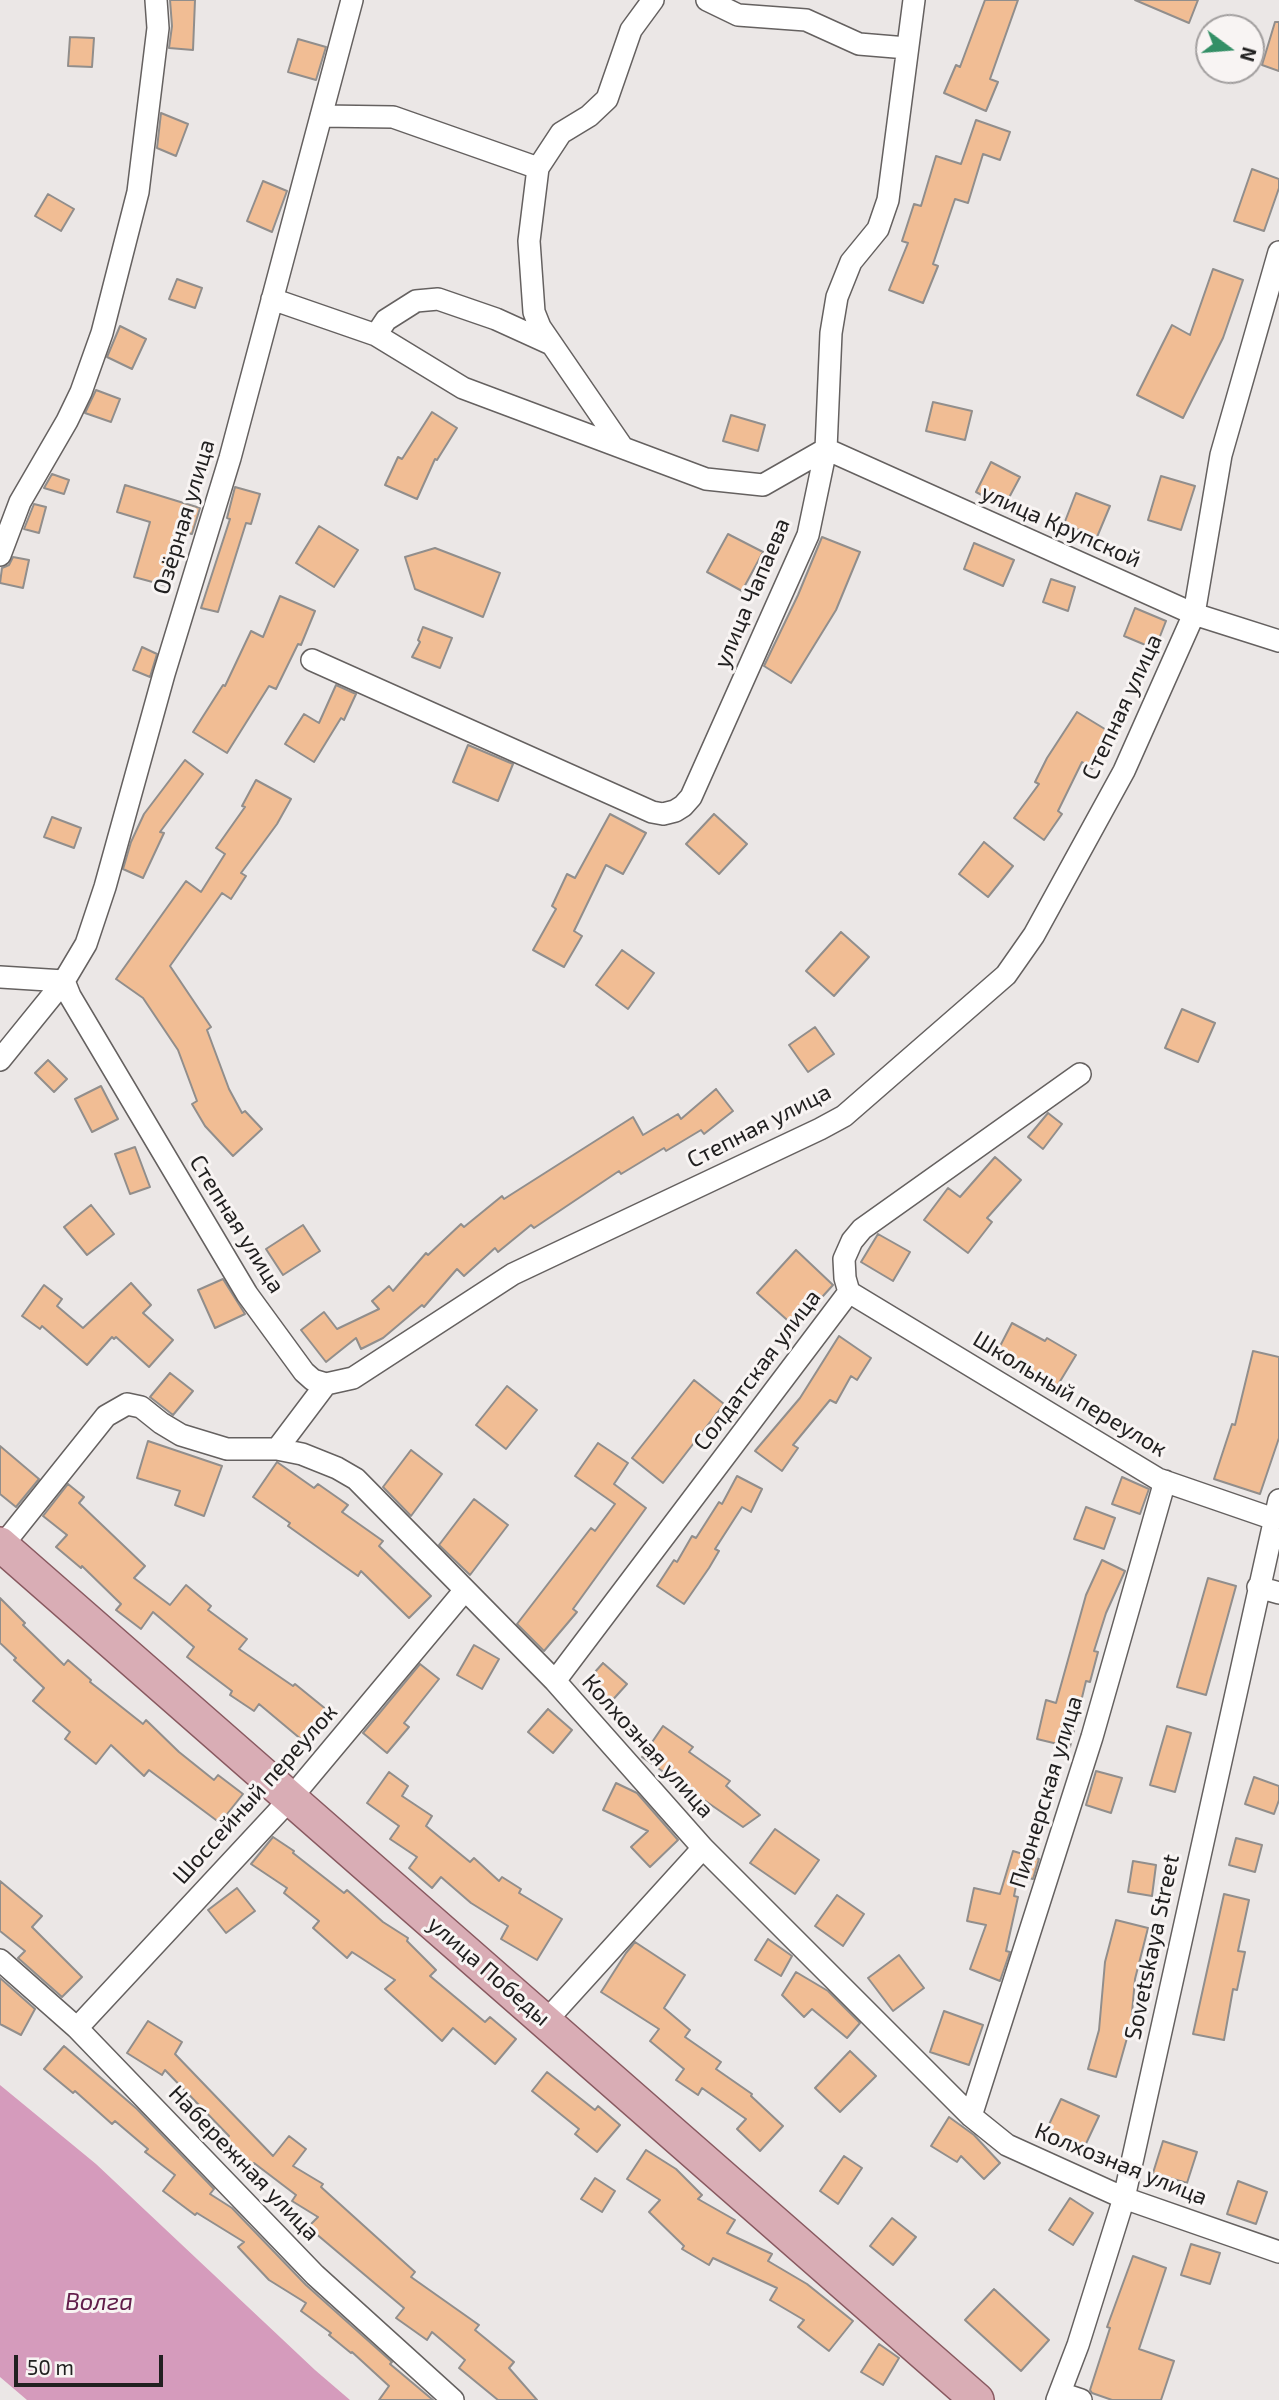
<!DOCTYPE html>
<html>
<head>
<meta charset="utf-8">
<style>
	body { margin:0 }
	#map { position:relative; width:1279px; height:2400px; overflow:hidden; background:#ebe7e6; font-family:"Exo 2",sans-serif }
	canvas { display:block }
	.north { position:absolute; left:1195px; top:14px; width:70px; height:70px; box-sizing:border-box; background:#f8f4f3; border:2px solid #a29f9f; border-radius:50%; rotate:106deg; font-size:19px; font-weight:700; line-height:28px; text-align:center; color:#212020 }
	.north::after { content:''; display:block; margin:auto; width:24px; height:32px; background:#338f66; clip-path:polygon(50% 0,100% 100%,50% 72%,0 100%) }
	.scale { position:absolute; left:14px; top:2355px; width:149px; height:32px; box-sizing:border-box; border:4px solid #212020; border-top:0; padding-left:9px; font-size:21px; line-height:24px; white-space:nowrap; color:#212020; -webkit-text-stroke:5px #f8f4f3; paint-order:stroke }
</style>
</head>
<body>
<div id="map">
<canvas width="1279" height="2400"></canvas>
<div class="north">N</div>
<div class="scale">50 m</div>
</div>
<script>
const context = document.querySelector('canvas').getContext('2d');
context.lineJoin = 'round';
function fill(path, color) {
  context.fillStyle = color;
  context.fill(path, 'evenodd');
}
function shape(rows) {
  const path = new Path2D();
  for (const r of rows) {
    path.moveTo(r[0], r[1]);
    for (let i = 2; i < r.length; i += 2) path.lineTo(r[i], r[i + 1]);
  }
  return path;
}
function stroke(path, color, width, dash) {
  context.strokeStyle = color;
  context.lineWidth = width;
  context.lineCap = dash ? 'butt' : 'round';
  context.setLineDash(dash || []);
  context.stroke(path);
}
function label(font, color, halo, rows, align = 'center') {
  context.font = font + ' "Exo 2",sans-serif';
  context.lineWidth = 6;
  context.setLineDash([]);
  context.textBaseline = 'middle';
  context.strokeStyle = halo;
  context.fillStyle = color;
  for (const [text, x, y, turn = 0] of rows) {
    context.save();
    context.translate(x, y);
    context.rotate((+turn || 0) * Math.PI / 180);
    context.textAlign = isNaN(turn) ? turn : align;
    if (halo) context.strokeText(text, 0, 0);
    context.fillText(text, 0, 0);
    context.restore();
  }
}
const water = shape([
	[0,2085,96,2164,315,2370,350,2400,27,2400,0,2377]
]);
const building = shape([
	[170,0,195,0,193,50,169,48,172,26,170,0],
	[985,0,1018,0,990,79,998,82,986,111,944,93,956,65,960,67,985,0],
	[1135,0,1198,0,1189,23,1135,0],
	[1275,22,1279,22,1279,71,1262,65,1275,22],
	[70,37,94,38,92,67,68,66,70,37],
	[298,39,326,47,316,80,288,72,298,39],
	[161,113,188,124,176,156,157,148,161,113],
	[976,120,1010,132,1000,160,983,154,968,203,955,199,933,264,938,266,923,303,889,290,908,243,902,241,914,204,921,206,936,156,961,164,976,120],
	[1252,169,1279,179,1279,188,1264,231,1234,221,1252,169],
	[263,181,287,191,272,232,247,221,263,181],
	[48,194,74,209,61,231,35,216,48,194],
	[1213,269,1243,280,1223,338,1183,418,1137,395,1172,325,1190,335,1213,269],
	[177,279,202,288,195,308,169,299,177,279],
	[120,326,146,339,132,369,107,357,120,326],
	[96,390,120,399,111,422,85,413,96,390],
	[933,402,972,411,965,440,926,431,933,402],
	[432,412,457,428,437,460,435,459,417,499,385,485,398,457,402,459,432,412],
	[731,415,765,425,758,451,723,441,731,415],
	[991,462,1020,477,1004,507,976,492,991,462],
	[52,474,69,480,64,494,44,488,52,474],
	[1161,476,1195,486,1181,530,1148,520,1161,476],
	[125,485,200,508,192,534,187,533,171,587,134,577,150,522,117,512,125,485],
	[235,487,260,494,251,524,246,523,218,612,201,608,230,519,227,518,235,487],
	[1076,493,1110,506,1097,537,1064,524,1076,493],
	[34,504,46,507,39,533,24,529,34,504],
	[319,526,358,550,334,587,296,563,319,526],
	[728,534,763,552,742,591,707,572,728,534],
	[822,537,860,552,836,610,791,683,764,666,798,595,822,537],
	[974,543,1014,560,1003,586,964,569,974,543],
	[435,548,500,573,483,617,415,589,405,557,435,548],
	[13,557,29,560,23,588,0,583,2,568,9,565,13,557],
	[1051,579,1075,587,1068,611,1043,602,1051,579],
	[280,596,315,611,301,645,298,644,276,689,269,686,227,753,193,732,223,685,225,686,251,631,263,637,280,596],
	[1135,608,1166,621,1155,649,1124,636,1135,608],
	[423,627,452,638,440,668,412,657,420,642,418,640,423,627],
	[142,647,157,654,150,677,133,670,142,647],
	[336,685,356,694,344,720,341,718,314,762,285,744,304,714,319,723,336,685],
	[1077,712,1113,734,1092,769,1082,762,1058,811,1062,814,1044,840,1014,818,1039,784,1035,782,1047,758,1077,712],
	[468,745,513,764,498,801,453,782,468,745],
	[185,760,203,774,160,832,164,833,143,878,123,869,131,842,144,814,185,760],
	[256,780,291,799,277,824,241,873,246,876,231,899,222,893,170,966,211,1027,207,1030,229,1089,242,1113,245,1111,262,1129,233,1156,205,1126,192,1104,197,1101,178,1050,143,998,116,979,186,881,201,892,225,854,216,848,245,807,242,806,256,780],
	[610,814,646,833,623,874,606,865,574,931,582,936,564,967,533,950,556,909,552,906,567,874,575,878,610,814],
	[714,814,747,844,719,874,686,844,714,814],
	[52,817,81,828,74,848,44,837,52,817],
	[984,842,1013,866,988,897,959,874,984,842],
	[841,932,869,957,834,996,806,971,841,932],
	[622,950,654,973,628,1009,596,985,622,950],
	[1182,1009,1215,1023,1198,1062,1165,1048,1182,1009],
	[815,1027,834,1054,808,1072,789,1045,815,1027],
	[48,1060,67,1079,54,1092,35,1073,48,1060],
	[101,1086,118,1119,92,1132,75,1099,101,1086],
	[716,1089,733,1111,704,1134,701,1130,666,1151,664,1148,621,1174,619,1171,534,1228,531,1225,498,1252,495,1248,464,1276,457,1269,424,1307,422,1305,383,1338,361,1349,356,1338,326,1362,301,1330,324,1312,337,1329,379,1309,372,1301,389,1286,393,1291,426,1253,428,1255,461,1224,464,1227,502,1196,504,1199,633,1117,643,1135,678,1114,681,1119,716,1089],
	[1048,1113,1062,1124,1043,1149,1028,1137,1048,1113],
	[135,1147,150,1187,130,1194,115,1154,135,1147],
	[995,1157,1021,1180,987,1218,992,1222,968,1253,924,1220,948,1188,960,1197,995,1157],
	[91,1205,114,1234,87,1255,64,1227,91,1205],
	[303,1225,320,1251,283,1275,266,1249,303,1225],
	[878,1234,910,1252,893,1281,861,1262,878,1234],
	[796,1250,833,1285,795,1327,757,1293,796,1250],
	[223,1279,245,1314,215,1328,198,1290,223,1279],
	[131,1283,151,1305,143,1313,173,1340,149,1367,116,1337,114,1339,112,1337,87,1365,42,1326,40,1329,22,1316,44,1285,62,1299,57,1306,83,1328,131,1283],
	[1012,1323,1045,1341,1047,1338,1076,1355,1056,1388,1027,1371,1030,1367,998,1350,1012,1323],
	[839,1336,871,1358,857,1380,851,1376,836,1403,830,1400,793,1445,798,1448,782,1471,755,1451,800,1398,839,1336],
	[1253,1351,1279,1357,1279,1438,1260,1494,1214,1479,1232,1424,1235,1425,1253,1351],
	[170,1373,193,1391,173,1415,150,1397,170,1373],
	[694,1380,724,1404,663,1483,632,1458,694,1380],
	[507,1386,537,1410,506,1449,476,1425,507,1386],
	[148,1441,222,1466,204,1516,175,1505,180,1491,137,1478,148,1441],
	[598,1443,628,1463,614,1484,646,1508,573,1609,577,1612,544,1651,517,1624,591,1528,595,1531,615,1504,575,1476,598,1443],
	[0,1446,39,1479,16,1507,0,1494,0,1446],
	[411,1450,442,1474,411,1516,383,1487,411,1450],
	[277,1462,314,1488,318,1484,348,1505,342,1512,383,1541,379,1546,431,1596,409,1618,361,1571,358,1576,288,1526,290,1523,253,1497,277,1462],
	[737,1476,762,1489,751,1512,742,1507,715,1549,719,1551,709,1568,684,1604,657,1586,674,1560,677,1562,692,1536,696,1538,719,1502,722,1504,737,1476],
	[1122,1477,1149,1489,1140,1514,1112,1504,1122,1477],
	[68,1484,84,1497,79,1503,145,1566,134,1578,170,1605,186,1585,211,1606,208,1610,247,1639,239,1649,293,1686,295,1684,327,1710,302,1740,259,1704,254,1711,230,1695,232,1691,187,1657,194,1647,153,1612,141,1629,116,1610,121,1604,82,1566,81,1568,56,1547,67,1535,43,1516,68,1484],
	[474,1499,508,1525,470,1575,439,1545,474,1499],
	[1086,1507,1115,1518,1104,1549,1074,1539,1086,1507],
	[1102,1560,1125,1571,1106,1613,1094,1651,1098,1652,1090,1682,1086,1681,1070,1747,1037,1739,1046,1700,1056,1703,1086,1595,1102,1560],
	[1208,1578,1236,1586,1206,1695,1177,1687,1208,1578],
	[0,1598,25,1623,23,1625,64,1665,68,1660,91,1680,90,1682,143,1724,146,1720,179,1752,214,1780,218,1775,243,1794,220,1823,149,1770,144,1776,111,1745,96,1764,65,1739,70,1732,33,1701,44,1688,14,1660,16,1658,0,1643,0,1598],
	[474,1645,499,1659,482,1689,457,1675,474,1645],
	[603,1663,627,1684,609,1704,586,1682,603,1663],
	[420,1664,439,1679,404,1723,409,1727,387,1753,363,1733,420,1664],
	[548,1709,572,1730,553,1753,528,1732,548,1709],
	[663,1726,693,1747,689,1752,730,1781,726,1786,760,1815,743,1827,642,1757,663,1726],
	[1167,1726,1191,1733,1175,1792,1150,1785,1167,1726],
	[1096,1771,1122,1778,1111,1813,1086,1805,1096,1771],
	[389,1772,408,1786,402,1796,432,1816,426,1826,470,1862,474,1858,499,1881,502,1877,521,1889,519,1893,562,1919,537,1960,501,1939,508,1926,471,1903,441,1877,432,1888,409,1868,417,1857,390,1839,399,1826,367,1803,389,1772],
	[1254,1777,1279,1786,1279,1800,1274,1814,1245,1804,1254,1777],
	[616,1783,637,1793,678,1840,650,1867,631,1847,648,1831,603,1810,616,1783],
	[775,1829,819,1860,795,1894,750,1863,775,1829],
	[273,1837,294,1851,293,1853,344,1893,347,1890,383,1922,408,1938,407,1941,436,1970,430,1976,485,2022,490,2017,516,2039,495,2064,453,2028,442,2041,385,1989,395,1980,352,1952,347,1958,313,1928,319,1921,284,1893,287,1888,251,1864,273,1837],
	[1236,1838,1262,1845,1255,1872,1229,1865,1236,1838],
	[1013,1851,1039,1859,1033,1879,1018,1876,1014,1896,1018,1897,1006,1951,1010,1952,1000,1981,970,1969,986,1925,967,1921,974,1888,1000,1894,1013,1851],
	[1133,1861,1156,1865,1152,1896,1128,1892,1133,1861],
	[0,1881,42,1916,32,1927,82,1977,62,1997,18,1958,25,1951,0,1931,0,1881],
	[237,1888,255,1911,226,1933,208,1910,237,1888],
	[1224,1894,1249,1900,1238,1951,1245,1952,1237,1990,1233,1989,1224,2040,1193,2034,1224,1894],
	[837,1895,864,1914,843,1946,815,1926,837,1895],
	[1116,1920,1148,1928,1135,1979,1131,2024,1116,2077,1088,2069,1099,2030,1105,1962,1116,1920],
	[768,1939,792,1956,781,1976,755,1960,768,1939],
	[635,1942,685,1975,664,2008,690,2030,685,2037,721,2062,716,2069,752,2094,751,2096,783,2126,760,2151,737,2129,746,2119,702,2088,698,2095,676,2080,684,2069,650,2041,659,2029,601,1992,626,1953,635,1942],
	[899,1955,924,1988,893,2011,868,1978,899,1955],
	[796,1972,828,1991,860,2023,847,2038,812,2009,804,2017,782,1995,796,1972],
	[0,1978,35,2009,21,2035,0,2024,0,1978],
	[944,2011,983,2025,969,2065,930,2052,944,2011],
	[148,2021,182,2042,175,2054,273,2156,289,2136,306,2149,293,2166,323,2184,321,2187,415,2272,411,2277,479,2325,475,2330,514,2362,509,2368,537,2400,498,2400,459,2368,465,2360,432,2332,427,2340,396,2318,404,2308,308,2227,318,2217,292,2201,296,2195,254,2163,245,2171,220,2145,229,2136,165,2070,162,2075,127,2053,148,2021],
	[64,2046,137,2109,214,2189,210,2194,232,2208,306,2285,392,2362,390,2364,433,2400,379,2400,389,2386,352,2352,351,2353,329,2335,331,2333,301,2311,306,2303,269,2280,238,2247,244,2242,197,2213,195,2215,163,2191,175,2175,145,2152,148,2149,115,2121,112,2124,75,2091,73,2093,44,2069,64,2046],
	[850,2051,876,2076,840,2112,815,2088,850,2051],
	[547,2072,595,2110,598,2106,620,2125,597,2152,575,2134,579,2129,532,2091,547,2072],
	[1061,2099,1099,2116,1083,2150,1045,2133,1061,2099],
	[949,2117,974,2135,1000,2163,984,2179,961,2156,957,2162,931,2146,949,2117],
	[1163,2141,1197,2152,1187,2183,1153,2173,1163,2141],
	[646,2150,676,2169,702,2195,698,2199,735,2220,727,2233,772,2254,768,2261,807,2284,853,2321,829,2351,798,2327,804,2320,770,2300,777,2288,713,2258,709,2265,682,2249,684,2246,649,2212,660,2200,627,2179,646,2150],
	[844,2156,862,2168,838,2204,820,2191,844,2156],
	[595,2178,615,2191,602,2212,581,2199,595,2178],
	[1238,2181,1267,2192,1256,2224,1227,2214,1238,2181],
	[1070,2198,1093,2213,1073,2245,1049,2230,1070,2198],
	[892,2218,916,2237,893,2265,870,2246,892,2218],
	[1191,2244,1220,2253,1210,2284,1181,2275,1191,2244],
	[1133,2256,1166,2268,1139,2349,1174,2361,1161,2400,1112,2400,1092,2393,1090,2390,1110,2328,1107,2327,1133,2256],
	[994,2289,1049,2340,1021,2371,965,2320,994,2289],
	[879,2344,899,2358,883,2385,861,2372,879,2344]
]);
const street = shape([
	[707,0,738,15,806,20,859,44,907,48],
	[321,116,393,117,538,168],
	[272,299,376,335,463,388,706,479,763,485,826,449,1194,614,1279,641],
	[376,335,386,320,416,301,438,299,496,319,551,344],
	[623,448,540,327,534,312,529,241,538,168,561,133,589,116,607,99,631,30,653,0],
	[0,555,20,502,67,421,81,392,102,333,138,192,158,28,156,0],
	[312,660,652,812,663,814,675,811,683,806,691,797,808,535,826,449,831,333,837,297,851,262,878,229,888,200,914,0],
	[0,977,64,981,86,944,105,887,164,674,230,458,352,0],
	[64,981,70,996,247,1294,304,1372,313,1380,326,1384,353,1378,513,1274,820,1129,844,1116,1006,975,1034,935,1124,771,1194,614,1221,455,1279,252],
	[0,1060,64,981],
	[849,1292,1158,1479,1274,1519],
	[277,1449,326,1384],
	[2,1546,106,1416,127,1404,141,1407,161,1423,181,1435,227,1449,277,1449,302,1454,337,1468,356,1479,555,1681,703,1848,971,2116,1007,2145,1124,2198,1279,2252],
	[1258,1587,1279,1593],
	[555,1681,849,1292,845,1278,844,1259,852,1241,862,1229,1080,1074],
	[0,1960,77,2028,315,2275,453,2400],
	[546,2021,703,1848],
	[77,2028,291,1798,465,1590],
	[971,2116,1092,1737,1165,1481],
	[1060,2393,1081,2400],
	[1057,2400,1078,2345,1124,2198,1279,1500]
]);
const primary = shape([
	[0,1544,977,2400]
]);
const streetNames = [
	["Озёрная улица",184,517,-73],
	["улица Крупской",1061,526,24],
	["улица Чапаева",752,593,-67],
	["Степная улица",1122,707,-65],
	["Степная улица",759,1126,-27],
	["Степная улица",237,1224,58],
	["Солдатская улица",757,1370,-53],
	["Школьный переулок",1070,1394,31],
	["Колхозная улица",648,1746,48],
	["Пионерская улица",1046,1792,-73],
	["Шоссейный переулок",255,1794,-48],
	["Sovetskaya Street",1152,1947,-78],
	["улица Победы",489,1971,41],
	["Набережная улица",244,2163,46],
	["Колхозная улица",1121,2164,22]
];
const waterNames = [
	["Волга",99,2302]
];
fill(water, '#d59bbc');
fill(building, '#f1bd94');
stroke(building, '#918e8c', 2);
stroke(street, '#656160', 24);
stroke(primary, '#885960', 36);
stroke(street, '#fff', 21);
stroke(primary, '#d9adb5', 33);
label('23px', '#212020', '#f8f4f3', streetNames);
label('italic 24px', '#611d4a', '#f8f4f3', waterNames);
</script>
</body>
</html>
